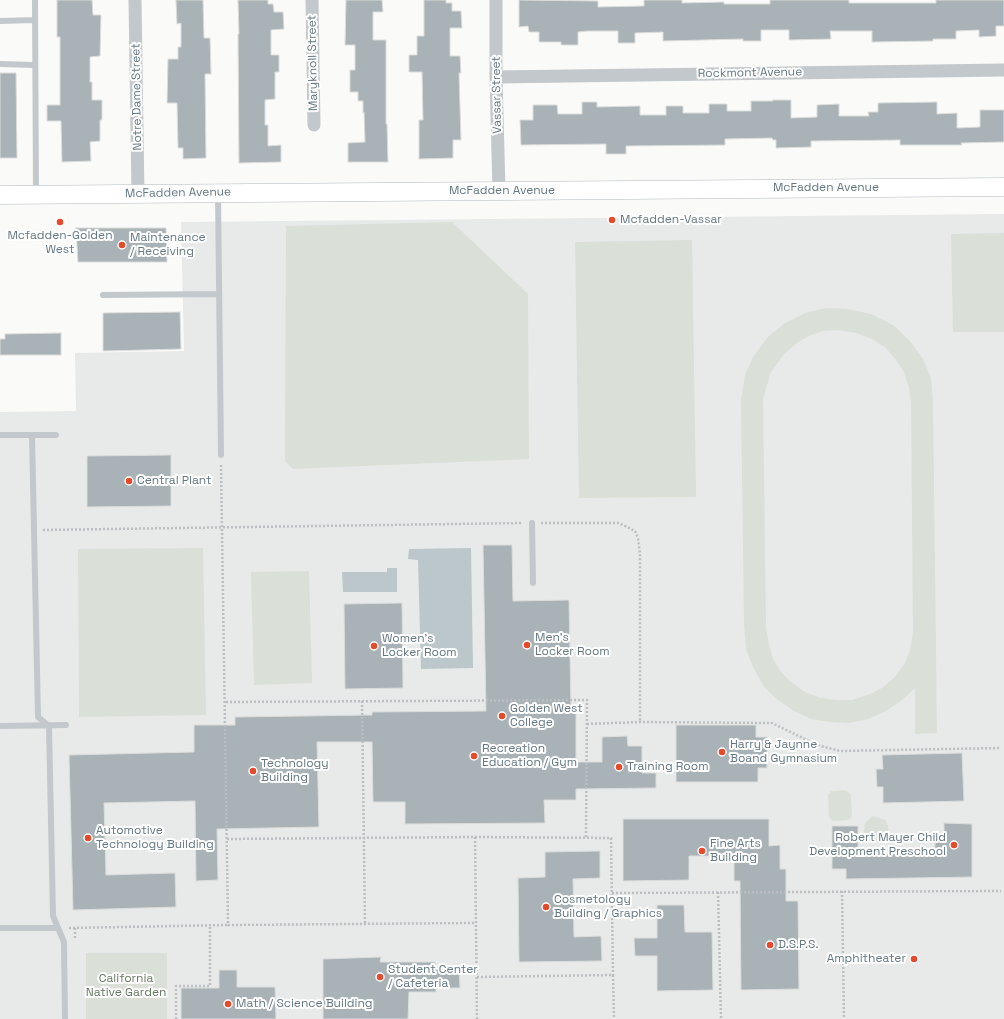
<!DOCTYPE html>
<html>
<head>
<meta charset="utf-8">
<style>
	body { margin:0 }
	canvas { display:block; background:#fafaf8 }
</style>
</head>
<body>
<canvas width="1004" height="1019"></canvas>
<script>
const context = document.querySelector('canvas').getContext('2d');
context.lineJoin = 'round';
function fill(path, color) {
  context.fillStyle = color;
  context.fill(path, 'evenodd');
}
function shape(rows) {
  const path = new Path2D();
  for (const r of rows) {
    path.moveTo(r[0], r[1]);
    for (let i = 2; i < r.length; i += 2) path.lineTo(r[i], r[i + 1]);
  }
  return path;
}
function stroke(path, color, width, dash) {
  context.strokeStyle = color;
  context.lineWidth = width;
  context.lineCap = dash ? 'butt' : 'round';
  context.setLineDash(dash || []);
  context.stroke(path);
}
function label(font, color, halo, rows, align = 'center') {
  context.font = font + ' "Space Grotesk",sans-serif';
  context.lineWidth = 4;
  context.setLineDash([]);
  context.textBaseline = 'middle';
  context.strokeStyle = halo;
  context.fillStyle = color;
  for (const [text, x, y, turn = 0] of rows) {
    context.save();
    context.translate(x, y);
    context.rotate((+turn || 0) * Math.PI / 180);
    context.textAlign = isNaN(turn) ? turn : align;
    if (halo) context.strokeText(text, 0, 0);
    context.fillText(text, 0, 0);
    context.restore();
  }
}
const built = shape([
	[1004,214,1004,1019,0,1019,0,412,76,411,75,353,184,351,181,222]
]);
const green = shape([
	[452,222,528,294,529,459,293,469,285,461,286,226],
	[1004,233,1004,332,953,332,951,234],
	[692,240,696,497,579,498,575,242],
	[826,308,847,309,871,314,893,325,910,341,923,359,931,378,933,404,937,733,915,734,915,688,901,701,884,712,868,719,849,723,829,722,811,719,794,711,778,700,764,687,753,667,746,649,744,624,741,400,745,375,753,357,768,337,785,323,805,313],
	[839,330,856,333,872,339,886,348,896,360,904,372,909,388,911,403,913,632,910,650,905,663,895,677,882,688,870,694,852,700,836,700,821,698,805,692,791,682,780,671,773,659,769,645,766,627,763,399,771,372,784,354,798,342,811,335,823,331],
	[203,548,206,715,79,717,78,549],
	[309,571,312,683,254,685,251,572],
	[846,790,851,795,852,815,850,819,847,820,834,821,831,820,829,816,828,795,831,791],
	[873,816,885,820,888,826,889,840,883,839,881,843,872,842,866,839,864,832,865,823],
	[86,953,167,953,167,1019,86,1019]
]);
const water = shape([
	[471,548,473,668,421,669,418,560,408,559,409,549],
	[387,568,397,568,397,592,343,592,342,572,387,572]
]);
const building = shape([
	[57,0,92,0,93,15,101,15,100,56,90,57,90,82,92,82,92,100,102,100,102,120,100,120,100,141,90,142,91,161,62,162,61,121,47,121,47,105,60,105,60,37,57,37,57,0],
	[176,0,203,0,204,38,210,38,211,74,205,74,206,158,183,159,183,148,178,148,177,103,167,103,168,59,178,59,178,47,181,47,181,23,177,24,176,0],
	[238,0,268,0,268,4,273,4,274,12,283,12,284,29,271,30,271,55,279,55,279,72,275,72,275,99,265,100,265,125,268,125,268,146,281,145,281,162,239,163,238,34,239,34,238,0],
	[346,0,382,0,383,12,373,12,373,40,386,40,386,124,387,124,388,162,348,162,348,143,365,142,364,112,363,113,363,101,358,101,358,92,350,92,350,70,355,70,355,45,345,45,346,0],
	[424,0,446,0,446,3,452,3,452,11,461,11,462,28,450,28,450,56,460,56,461,73,459,73,461,140,453,140,453,158,419,159,419,120,423,120,422,72,409,72,409,55,417,55,417,36,424,36,424,0],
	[519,0,598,1,598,7,644,6,644,0,682,0,682,3,724,2,724,4,770,4,770,0,849,0,849,3,936,3,936,0,1004,0,1004,26,996,26,996,36,979,37,979,30,956,31,956,39,933,39,933,41,872,42,872,31,830,31,831,39,789,40,789,30,761,30,761,41,743,41,743,39,663,41,663,32,635,33,635,43,618,43,618,31,588,31,578,32,578,45,561,45,561,42,539,42,539,32,529,32,528,26,519,27,519,0],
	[0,73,16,73,17,158,0,158,0,73],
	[773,100,791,100,791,118,817,117,817,105,839,104,839,116,869,116,868,112,878,112,878,103,937,102,937,114,957,113,957,128,980,127,980,110,1004,110,1004,142,961,143,962,145,900,145,900,140,811,141,811,147,776,148,776,140,773,140,772,138,725,139,725,145,626,146,626,154,606,154,606,144,521,145,520,120,533,120,533,105,557,105,558,114,582,114,582,102,597,102,597,107,640,106,640,115,666,115,666,106,683,106,683,113,709,113,709,104,727,104,727,111,751,111,751,101,773,101,773,100],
	[76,228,166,228,167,262,78,262,76,228],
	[180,312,181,349,103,351,103,313,180,312],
	[61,333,61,355,0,355,0,339,5,339,5,334,61,333],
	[171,455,171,506,87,507,87,456,171,455],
	[483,545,512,545,513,601,569,600,571,710,576,710,576,762,602,762,602,737,627,736,628,746,642,746,642,773,656,773,656,788,576,789,576,800,544,800,545,823,405,824,405,802,373,802,372,742,317,742,319,827,217,829,218,880,196,881,195,801,104,803,106,875,175,873,176,907,73,910,69,755,194,752,194,725,235,725,235,717,372,715,372,712,486,711,483,545],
	[402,603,403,688,345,689,344,604,402,603],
	[676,725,756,725,756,737,767,737,767,768,758,768,758,782,676,782,676,725],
	[962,753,964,801,883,803,883,787,877,787,876,769,883,769,882,755,962,753],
	[623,819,769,819,769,846,780,845,780,869,786,869,786,901,798,901,799,989,741,990,740,881,734,881,734,856,689,856,689,880,623,881,623,819],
	[944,823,972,824,972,877,846,879,846,869,832,869,832,826,858,826,858,854,935,854,935,837,944,836,944,823],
	[600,851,600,878,573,879,574,937,601,936,602,961,519,962,518,878,545,877,545,852,600,851],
	[657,905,684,905,685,932,712,932,713,990,657,991,657,956,635,956,634,938,657,938,657,905],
	[381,957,380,962,435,962,436,969,459,969,460,988,436,988,436,992,409,992,408,1019,323,1019,323,959,381,957],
	[219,970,237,970,237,987,275,987,276,1019,181,1019,181,988,219,988,219,970]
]);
const path = shape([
	[221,465,228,925,475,923],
	[541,523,619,523,635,531,638,538,640,554,640,722],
	[43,530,522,523],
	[362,701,365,923],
	[226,702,587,700,586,838],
	[587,724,640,722,772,723,817,745,840,751,1000,748],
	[475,837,477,1019],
	[227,839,475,837,611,838,613,975],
	[842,891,844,1019],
	[718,892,721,1019],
	[612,893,1001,891],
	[69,928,228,925],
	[75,928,75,939],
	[477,977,613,975,614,1019],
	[176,1019,176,986,210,986,210,926]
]);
const lane = shape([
	[35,0,36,193],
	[0,21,35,20],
	[0,64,35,65],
	[218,194,221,455],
	[103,295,219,294],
	[0,435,56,435],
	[32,435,38,717,49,726,53,916,64,942,65,1019],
	[532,523,533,583],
	[0,726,66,725],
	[0,928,58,928]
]);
const street = shape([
	[135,0,138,194],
	[312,0,314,125],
	[496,0,496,77,499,191],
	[496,77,1004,70]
]);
const secondary = shape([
	[0,195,1004,187]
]);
const markers = [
	[612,220,4,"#e54a2d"],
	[60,222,4,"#e54a2d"],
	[122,245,4,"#e54a2d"],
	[129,481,4,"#e54a2d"],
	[527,645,4,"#e54a2d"],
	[374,646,4,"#e54a2d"],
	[502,716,4,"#e54a2d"],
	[722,752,4,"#e54a2d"],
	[474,756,4,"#e54a2d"],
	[619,767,4,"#e54a2d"],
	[253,771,4,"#e54a2d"],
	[88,838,4,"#e54a2d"],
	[954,845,4,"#e54a2d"],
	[702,851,4,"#e54a2d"],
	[546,907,4,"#e54a2d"],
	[770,945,4,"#e54a2d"],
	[914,959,4,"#e54a2d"],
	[380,977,4,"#e54a2d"],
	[228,1004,4,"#e54a2d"]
];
const streetNames = [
	["Maryknoll Street",313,63,-91],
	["Rockmont Avenue",750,73,-1],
	["Vassar Street",497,95,-91],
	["Notre Dame Street",137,97,-91],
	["McFadden Avenue",826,188],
	["McFadden Avenue",502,191],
	["McFadden Avenue",178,193,-1]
];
const poiNames = [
	["Mcfadden-Vassar",620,220],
	["Mcfadden-Golden",60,236,"center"],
	["West",60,250,"center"],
	["Maintenance",130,238],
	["/ Receiving",130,252],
	["Central Plant",137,481],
	["Men's",535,638],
	["Locker Room",535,652],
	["Women's",382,639],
	["Locker Room",382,653],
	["Golden West",510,709],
	["College",510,723],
	["Harry & Jaynne",730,745],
	["Boand Gymnasium",730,759],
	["Recreation",482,749],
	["Education / Gym",482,763],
	["Technology",261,764],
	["Building",261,778],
	["Training Room",627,767],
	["Automotive",96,831],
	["Technology Building",96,845],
	["Robert Mayer Child",946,838,"right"],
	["Development Preschool",946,852,"right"],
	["Fine Arts",710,844],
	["Building",710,858],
	["Cosmetology",554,900],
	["Building / Graphics",554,914],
	["D.S.P.S.",778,945],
	["Amphitheater",906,959,"right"],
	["Student Center",388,970],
	["/ Cafeteria",388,984],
	["Math / Science Building",236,1004]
];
const parkNames = [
	["California",126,979],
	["Native Garden",126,993]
];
fill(built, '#e8eae9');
fill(green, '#dadfd7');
fill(water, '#bbc7cb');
fill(building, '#a8b2b7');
stroke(building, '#dcdcda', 1);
stroke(secondary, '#b3babf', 19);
stroke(path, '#bbbfc2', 2.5, [2, 2]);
stroke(lane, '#c3c8cc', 6);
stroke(street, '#c3c8cc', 13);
stroke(secondary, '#fff', 18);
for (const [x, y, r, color] of markers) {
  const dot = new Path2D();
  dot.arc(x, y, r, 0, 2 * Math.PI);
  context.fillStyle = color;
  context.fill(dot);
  stroke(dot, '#fff', 1.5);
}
label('12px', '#657883', '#fff', streetNames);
label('12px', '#657883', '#fff', poiNames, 'left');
label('12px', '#697a64', '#fff', parkNames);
</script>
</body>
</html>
